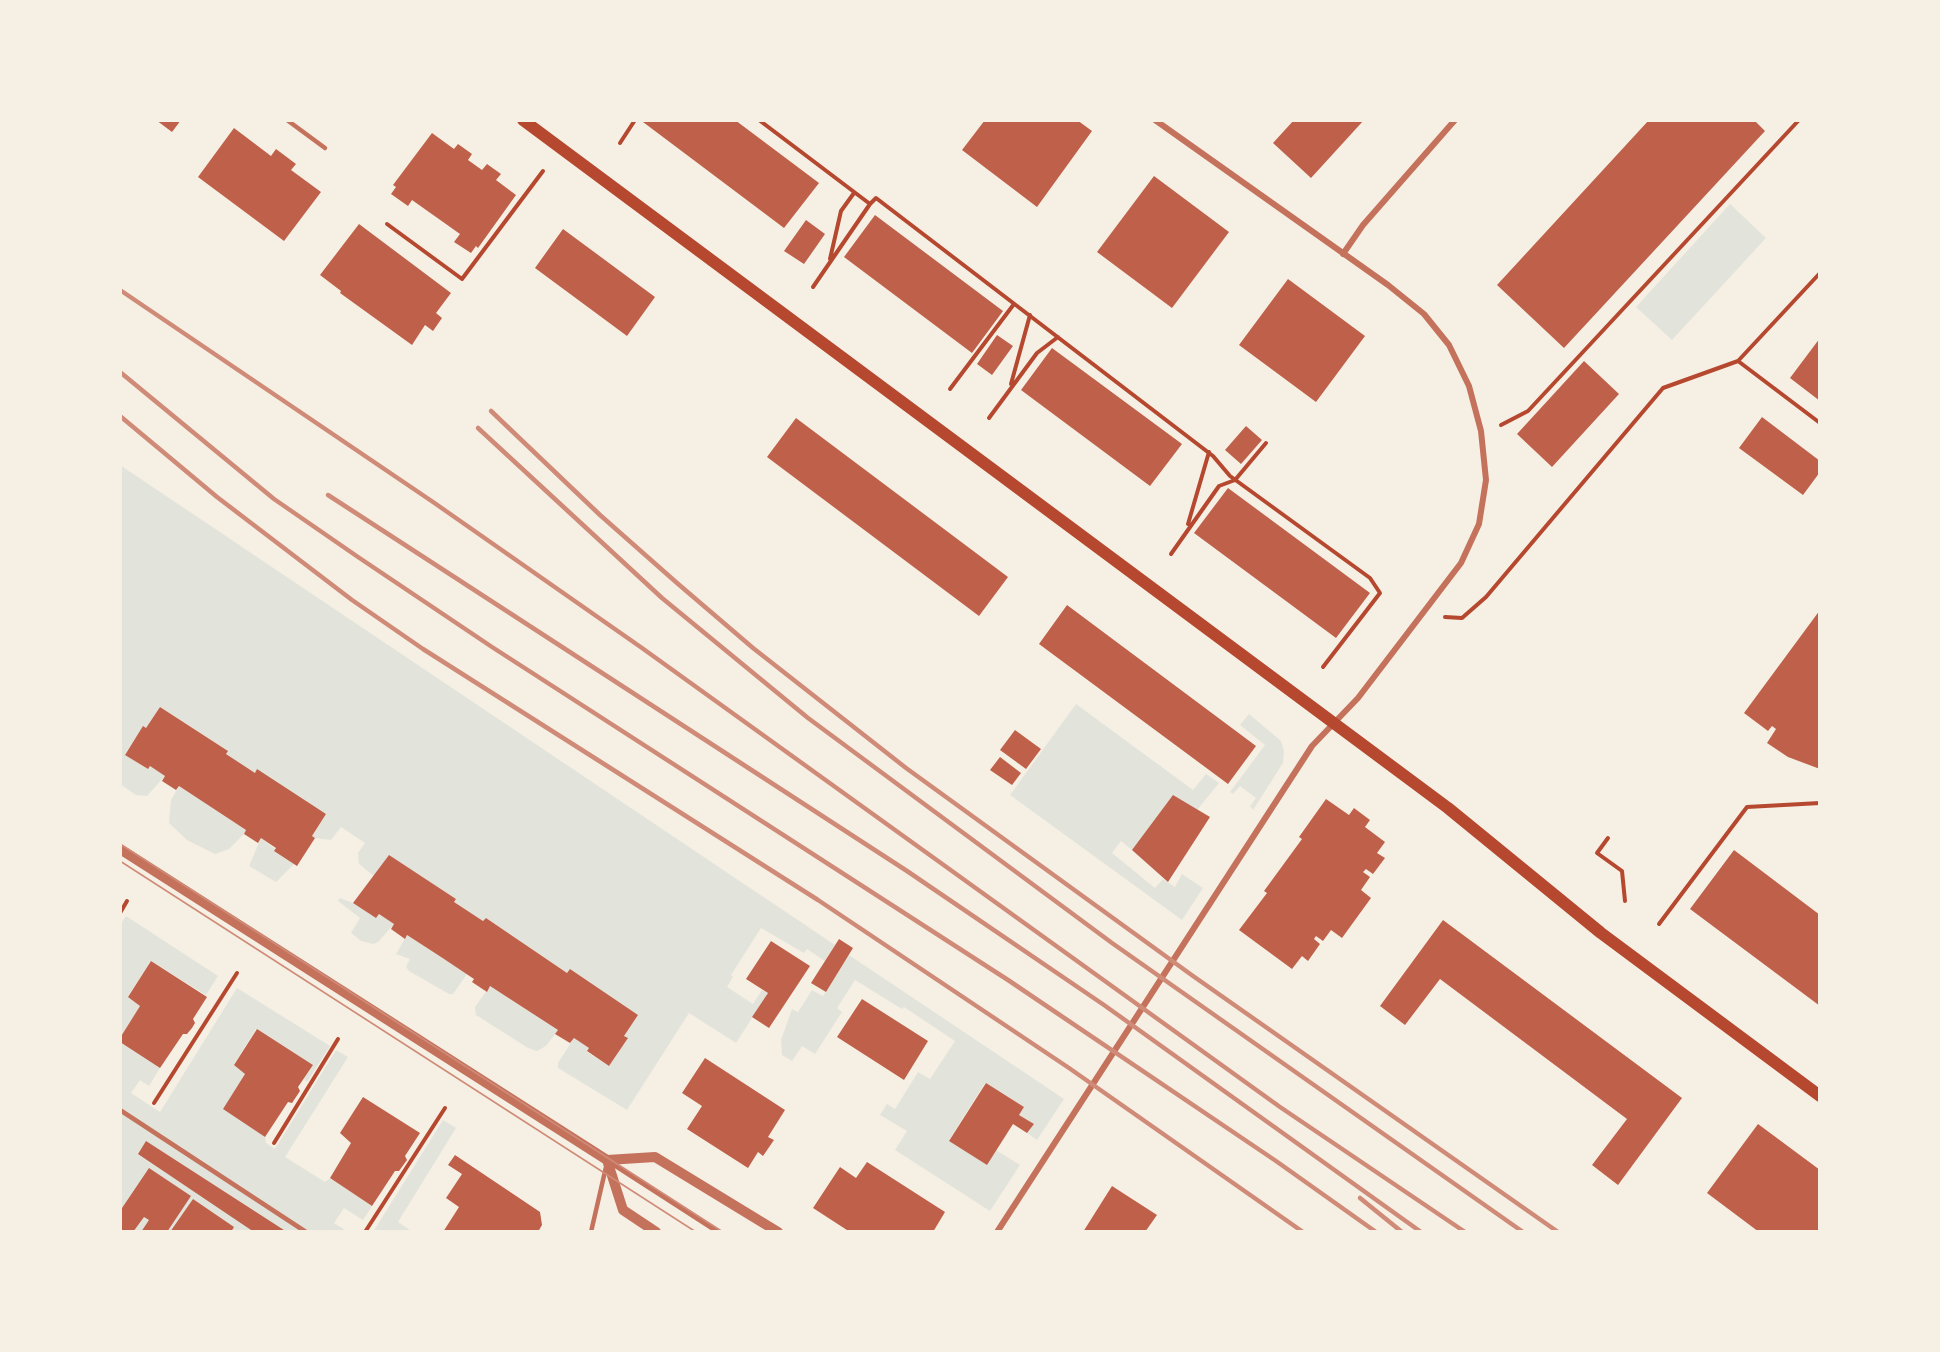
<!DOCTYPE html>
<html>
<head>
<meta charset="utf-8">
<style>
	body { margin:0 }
	#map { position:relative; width:1940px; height:1352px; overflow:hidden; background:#f6efe4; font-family:Jost,sans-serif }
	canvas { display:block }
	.frame { position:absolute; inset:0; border:122px solid #f6efe4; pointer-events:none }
</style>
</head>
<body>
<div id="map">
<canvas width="1940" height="1352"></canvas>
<div class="frame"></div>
</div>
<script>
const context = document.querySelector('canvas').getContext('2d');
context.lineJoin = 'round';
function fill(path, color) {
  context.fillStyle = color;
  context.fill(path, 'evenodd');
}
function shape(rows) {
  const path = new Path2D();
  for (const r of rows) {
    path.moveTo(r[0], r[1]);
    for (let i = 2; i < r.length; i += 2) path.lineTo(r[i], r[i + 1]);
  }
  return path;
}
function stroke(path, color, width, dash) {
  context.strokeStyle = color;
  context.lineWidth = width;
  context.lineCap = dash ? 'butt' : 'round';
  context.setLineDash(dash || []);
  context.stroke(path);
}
const green = shape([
	[1730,204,1766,238,1672,340,1636,307],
	[120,465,835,945,825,961,807,949,804,953,761,928,731,975,733,977,727,987,753,1004,762,990,768,993,736,1043,689,1013,627,1110,558,1068,558,1063,574,1038,589,1048,587,1052,609,1066,627,1039,624,1036,638,1015,570,970,567,973,486,918,483,921,454,902,456,899,389,856,375,877,359,864,358,853,365,843,341,827,331,840,315,838,312,836,326,814,255,773,226,754,227,750,160,707,146,728,143,727,125,754,147,769,150,766,165,776,147,796,136,795,120,784],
	[1076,704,1193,790,1206,774,1219,783,1197,810,1132,850,1121,841,1112,853,1155,888,1163,879,1175,887,1182,874,1203,888,1182,920,1010,795],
	[1249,714,1281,741,1284,751,1283,763,1253,810,1250,806,1256,798,1240,786,1233,794,1230,792,1265,745,1240,725],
	[179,786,246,830,244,834,229,849,215,854,187,840,169,823,171,800],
	[261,838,294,864,276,882,249,866],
	[340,898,353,903,376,917,379,914,394,924,378,942,373,944,361,941,351,933,360,918,338,901],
	[126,916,218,976,206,995,151,961,128,996,140,1006,120,1038,120,925],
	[407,935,467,974,453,994,449,994,409,971,406,967,410,959,396,954],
	[849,955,1064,1099,1037,1140,1027,1133,1033,1124,1019,1115,1024,1107,985,1083,949,1140,987,1165,996,1150,1020,1165,990,1211,895,1150,907,1131,880,1115,887,1104,895,1109,918,1072,930,1079,955,1041,904,1007,902,1009,855,980,837,1008,842,1012,815,1054,802,1046,792,1061,782,1055,781,1040,792,1009,798,1012,812,990,823,996],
	[490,986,558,1030,546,1046,537,1051,528,1048,476,1015,475,1007],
	[237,988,330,1046,307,1082,304,1079,313,1065,256,1029,234,1064,245,1074,224,1109,265,1137,266,1143,275,1149,336,1050,348,1057,285,1157,325,1182,330,1178,372,1206,363,1220,344,1208,334,1223,348,1232,120,1232,120,1042,160,1068,149,1086,140,1080,131,1093,160,1112],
	[443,1120,456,1128,398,1222,413,1232,373,1232]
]);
const building = shape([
	[156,120,181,120,172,132],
	[645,120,735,120,819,183,784,228,643,122],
	[985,120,1077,120,1092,131,1037,207,962,150],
	[1294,120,1364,120,1311,178,1273,143],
	[1649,120,1754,120,1765,131,1564,348,1497,285],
	[234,128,271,156,276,149,296,164,291,170,321,192,284,241,198,177],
	[432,133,454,149,458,144,472,154,468,160,482,170,487,164,501,174,496,180,516,195,478,248,476,246,471,253,454,242,460,234,412,200,408,206,391,194,396,187,393,185],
	[1154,176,1229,232,1172,308,1097,252],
	[875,215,1003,311,972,353,844,257],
	[806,220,825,234,804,264,784,251],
	[359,224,451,293,436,313,442,318,433,331,425,325,412,345,340,293,341,291,320,275],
	[563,229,655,297,627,336,535,268],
	[1288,279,1365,336,1316,402,1239,345],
	[997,335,1013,346,992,375,977,364],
	[1820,338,1820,401,1790,378],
	[1052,348,1182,444,1150,486,1021,390],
	[1584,361,1619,394,1552,467,1517,434],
	[1762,417,1820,461,1820,472,1803,495,1739,448],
	[796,418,1008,577,979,616,767,457],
	[1246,426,1262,440,1241,464,1225,450],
	[1228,488,1370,593,1336,638,1194,533],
	[1067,605,1256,746,1228,784,1039,644],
	[1820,610,1820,769,1788,757,1767,743,1776,729,1772,726,1768,731,1744,713],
	[160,707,228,751,226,754,255,773,257,769,326,814,312,836,315,838,297,866,274,851,276,848,261,838,258,843,244,834,246,830,179,786,176,790,162,781,165,776,150,766,148,769,125,755,143,726,146,728],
	[1015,730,1041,749,1026,769,1000,750],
	[1000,757,1021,773,1012,785,990,770],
	[1173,795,1210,817,1168,882,1132,850],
	[1326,799,1349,815,1354,808,1370,820,1365,827,1385,842,1377,853,1385,858,1373,874,1366,869,1363,872,1370,877,1361,890,1371,898,1342,938,1331,930,1323,941,1316,936,1314,939,1320,944,1308,961,1302,956,1292,969,1239,930,1267,893,1264,891,1302,839,1299,837],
	[1734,850,1820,915,1820,1006,1690,909],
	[389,855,456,899,454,902,483,921,486,918,567,973,570,969,638,1015,624,1036,628,1038,609,1066,587,1051,589,1048,574,1038,570,1043,555,1034,558,1030,490,986,487,992,472,982,474,979,441,957,407,935,405,939,391,929,394,924,379,914,376,918,353,903],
	[1443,920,1682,1098,1618,1185,1592,1165,1627,1119,1440,979,1405,1025,1380,1006],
	[839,939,853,948,826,992,811,983],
	[771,941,810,966,769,1028,752,1017,768,993,746,979],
	[151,961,207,997,193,1019,195,1023,192,1028,187,1034,183,1034,160,1068,120,1042,120,1038,140,1006,128,997],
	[862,999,928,1041,904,1080,837,1037],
	[257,1029,313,1065,298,1087,300,1091,292,1103,288,1102,265,1137,223,1109,245,1074,234,1065],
	[705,1058,785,1110,768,1137,774,1140,763,1156,758,1152,748,1168,687,1129,702,1106,682,1093],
	[986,1083,1024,1107,1019,1115,1034,1124,1027,1133,1013,1124,987,1165,949,1141],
	[363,1097,420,1133,405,1156,407,1160,399,1171,395,1171,372,1206,330,1178,351,1143,340,1133],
	[1758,1124,1820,1170,1820,1232,1759,1232,1707,1193],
	[146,1141,287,1232,254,1232,138,1154],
	[455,1155,540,1212,542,1225,538,1232,443,1232,459,1207,446,1198,462,1174,448,1165],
	[867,1162,945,1212,933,1232,850,1232,813,1208,840,1167,856,1178],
	[149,1168,191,1196,167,1232,141,1232,149,1220,144,1217,133,1232,120,1232,120,1211],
	[1112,1186,1157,1215,1145,1232,1083,1232],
	[193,1199,234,1227,231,1232,170,1232]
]);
const path = shape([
	[759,120,870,204,876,198,1213,456,1230,476,1370,578,1380,593,1323,667],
	[620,143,635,120],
	[387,224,462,279,543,171],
	[830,259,841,211,854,193],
	[813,287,870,204],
	[1738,361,1820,423],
	[1011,384,1030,315],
	[950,389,1014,304],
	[989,418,1037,353,1058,337],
	[1501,425,1528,411,1799,120],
	[1188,524,1209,452],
	[1171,554,1219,486,1235,480,1266,443],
	[1445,617,1462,618,1486,597,1663,388,1738,361,1820,273],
	[1608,838,1597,853,1622,871,1625,901],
	[120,913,127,901],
	[1659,924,1747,807,1820,803],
	[154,1103,237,973],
	[274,1143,338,1039],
	[365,1232,445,1108]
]);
const service = shape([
	[287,120,325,148],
	[120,1110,306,1232],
	[611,1163,718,1232],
	[591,1232,606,1167]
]);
const minor = shape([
	[1343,254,1363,225,1455,120],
	[997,1232,1312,746,1358,698,1461,563,1479,524,1486,480,1481,431,1469,386,1449,345,1424,314,1388,285,1155,120]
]);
const tertiary = shape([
	[120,849,607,1160,655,1157,778,1232],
	[607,1160,623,1210,656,1232]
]);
const secondary = shape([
	[523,120,1448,808,1601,933,1820,1096]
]);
const tram = shape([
	[120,844,723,1232],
	[120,861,696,1232]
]);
const rail = shape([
	[120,290,433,502,642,648,1280,1107,1465,1232],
	[120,372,274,499,358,557,492,647,1008,980,1276,1161,1376,1232],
	[491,411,600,515,677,583,753,648,906,768,1193,976,1558,1232],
	[120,416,217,497,352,600,423,649,818,900,1069,1068,1303,1232],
	[478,428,662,598,808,718,1112,943,1523,1232],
	[328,495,907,871,1104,1005,1421,1232],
	[1360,1198,1402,1232]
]);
fill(green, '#e2e4dc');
fill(building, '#bf614a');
stroke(path, '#b5482f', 4);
stroke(service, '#c5725c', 4.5);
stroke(minor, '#c5725c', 6);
stroke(tertiary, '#c5725c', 10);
stroke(secondary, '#b5482f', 12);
stroke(tram, '#cf8b77', 1.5);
stroke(rail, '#cf8b77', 4.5);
</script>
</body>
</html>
